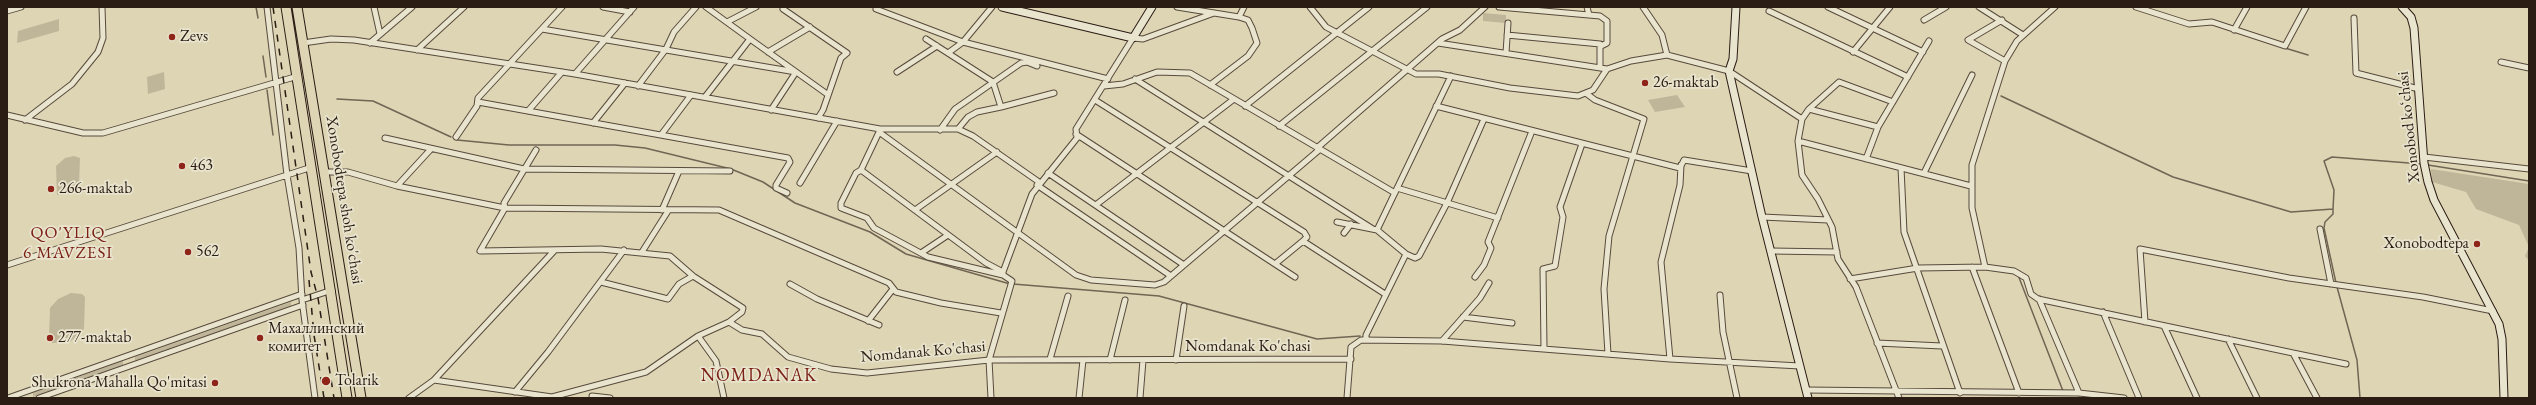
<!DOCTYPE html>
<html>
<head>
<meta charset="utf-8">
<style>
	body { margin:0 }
	#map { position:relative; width:2536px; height:405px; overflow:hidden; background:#ddd5b4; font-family:"EB Garamond",serif }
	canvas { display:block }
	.frame { position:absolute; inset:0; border:8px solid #2b1c14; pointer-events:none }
</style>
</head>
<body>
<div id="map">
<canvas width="2536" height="405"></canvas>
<div class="frame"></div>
</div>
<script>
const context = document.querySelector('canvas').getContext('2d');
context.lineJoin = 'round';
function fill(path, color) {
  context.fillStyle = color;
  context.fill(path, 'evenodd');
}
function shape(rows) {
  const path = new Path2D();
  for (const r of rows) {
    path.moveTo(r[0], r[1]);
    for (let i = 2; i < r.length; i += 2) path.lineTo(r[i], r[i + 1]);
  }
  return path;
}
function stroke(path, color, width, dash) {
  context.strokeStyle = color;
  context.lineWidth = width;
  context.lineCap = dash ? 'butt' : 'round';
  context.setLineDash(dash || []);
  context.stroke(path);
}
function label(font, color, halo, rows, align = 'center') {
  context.font = font + ' "EB Garamond",serif';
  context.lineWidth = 3.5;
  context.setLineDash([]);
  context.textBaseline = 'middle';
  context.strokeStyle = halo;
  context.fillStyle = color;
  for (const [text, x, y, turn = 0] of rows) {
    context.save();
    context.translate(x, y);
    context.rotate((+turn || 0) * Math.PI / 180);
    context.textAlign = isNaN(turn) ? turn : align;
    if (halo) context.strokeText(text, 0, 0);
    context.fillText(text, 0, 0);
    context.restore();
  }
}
const green = shape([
	[1483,13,1506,15,1506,23,1483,21],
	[59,19,59,31,17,43,18,31],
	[164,72,165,89,148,94,147,77],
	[1677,95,1685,107,1655,112,1648,100],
	[74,156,80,158,79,186,69,194,57,195,56,166,65,158],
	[2431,169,2529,184,2529,261,2525,256,2529,247,2519,225,2476,209,2466,192,2432,182],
	[71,293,82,294,85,297,84,329,70,342,52,343,49,340,50,308,58,299],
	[291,302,291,306,135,361,135,357],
	[123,361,123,366,33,397,33,393]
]);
const stream = shape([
	[256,7,258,18],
	[2285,48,2308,55],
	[263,56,266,77],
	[267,90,273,135],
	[2001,96,2173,177,2291,212,2333,209,2334,190,2324,161,2332,157,2422,164],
	[337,99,373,101,451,137],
	[457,140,509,145,615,145,645,148,731,169,763,182,795,203,870,232,906,254,1010,284],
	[2428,165,2529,181],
	[2333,209,2333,214,2325,222,2324,228,2336,283],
	[2018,275,2063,391],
	[1013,284,1159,296,1317,339,1360,336],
	[2337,287,2357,360,2360,398]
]);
const street = shape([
	[267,7,287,175,299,248,302,300,315,398],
	[374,7,380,34],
	[603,7,630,12],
	[1177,7,1239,17,1248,20,1252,28,1257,43,1248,56,1210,85],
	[1310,7,1326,27,1416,74,1439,74,1510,88,1578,96,1593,90,1607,69,1631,61,1667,55,1729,71,1802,119,1798,141,1802,175,1818,199,1832,227,1838,259,1856,287,1899,398],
	[1499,7,1600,16,1607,21,1607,43,1601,46],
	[1587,7,1589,15],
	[1643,7,1662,35,1667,55],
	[1828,7,1923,52],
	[1979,7,2023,35],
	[2136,7,2189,24,2212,22,2285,46,2306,7],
	[783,9,847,53,841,58,823,110,818,118],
	[876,9,963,42,1108,79],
	[7,11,21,7],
	[1769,11,1908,77],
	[1239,17,1244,7],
	[2354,18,2356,73,2419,89],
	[1924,20,1946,7],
	[2002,20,1968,40,2005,61],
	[727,22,756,7],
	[542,29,796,72,771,110],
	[2234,30,2247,7],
	[1507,35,1600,44,1600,67],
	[750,39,827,94],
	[926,39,993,82,1001,107,1054,93],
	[303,43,331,39,354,40,575,74,880,129,958,129,973,136,1039,182],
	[370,43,412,7],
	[1438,43,1607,69],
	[417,50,464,7],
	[768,52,810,27],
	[1853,52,1890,7],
	[948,53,963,42,992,7],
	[1506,53,1508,23],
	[2501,62,2529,68],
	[897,72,937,46],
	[575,74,634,7],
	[1135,79,1373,229],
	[638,86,666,49,674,32,696,7],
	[1104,86,1123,84,1157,72,1190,73,1395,193],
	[1587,94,1595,100,1644,119,1609,236,1604,289,1608,354],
	[705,97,750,39,706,7],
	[1095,100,1304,232,1307,237,1303,241,1385,294],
	[478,102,788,158,790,162,776,185,776,188,787,193],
	[1245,106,1369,7],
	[1436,106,1680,168,1684,160,1752,171],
	[1809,109,1878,127],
	[528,111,562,72],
	[7,115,83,133,103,133,298,76],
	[1802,119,1809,109,1839,82,1893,102],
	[25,120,72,84,98,52,103,38,102,7],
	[593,123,625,83],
	[1279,126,1427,7],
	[958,129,968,117,977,112,1001,107],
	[880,130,861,170,986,263,1003,272],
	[940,130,955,109,1021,63,1027,62,1037,66],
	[879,132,1076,275,1091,280,1155,285,1164,282,1319,150],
	[1076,134,1275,264,1303,241],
	[661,135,691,95],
	[456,137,477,106,478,98,562,7],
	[385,138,524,169,730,171],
	[1798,141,1971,186],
	[1317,148,1442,39,1460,30,1485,7],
	[536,150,504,203,505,208,480,251,601,249,670,256,693,276,743,308,742,312,729,322],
	[2424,157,2529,169],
	[1866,159,1878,127,1929,41],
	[1901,168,1904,232,1960,393],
	[861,170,856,173,841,203,841,208,867,218,874,228,928,257,1003,275],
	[324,172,348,172,397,186,505,208,719,210,889,283,896,292,941,303,1001,313],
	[1048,173,1184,265],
	[1924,173,1972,75],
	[800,183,837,121],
	[1037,185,1171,276],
	[397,186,431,149],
	[1397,188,1498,218],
	[1097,204,1234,99],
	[662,210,679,171],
	[915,210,997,152],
	[1762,217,1828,220],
	[1337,222,1377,230,1451,76],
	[2320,229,2331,284],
	[1344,233,1351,224],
	[1771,251,1837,252],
	[642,252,668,211],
	[921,253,948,235],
	[1406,254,1415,258,1419,256,1447,203,1484,119],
	[1275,264,1295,277],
	[7,265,312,167],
	[1972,267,2019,393],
	[1985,267,1972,208,1972,165,2005,61,2017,41,2055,7],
	[1475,277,1484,265,1491,248,1488,242,1532,131],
	[1850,279,1918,268,1985,267,2014,271,2026,278,2031,294,2038,299,2293,353,2317,398],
	[601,282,668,299,679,284,693,276],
	[790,284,817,299,879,325],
	[1720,295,1723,332,1737,398],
	[2039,299,2079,393],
	[302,300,332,290],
	[2103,312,2139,398],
	[1463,317,1512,323],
	[868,321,893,289],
	[2145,322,2140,249,2289,278,2423,297,2493,311],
	[2164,326,2197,398],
	[698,336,716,361,724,398],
	[2228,339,2257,398],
	[1366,340,1366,335,1406,254,1377,230],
	[1442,341,1480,298,1489,283],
	[1877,343,1942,346],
	[1544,349,1543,269,1555,266,1563,217,1560,207,1582,144],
	[2293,353,2346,364],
	[1050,359,1068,296],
	[1670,359,1661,262,1680,185,1681,165],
	[1110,360,1125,300],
	[1176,360,1184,306],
	[434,380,552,397,646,372,698,336,729,322,742,330,762,334,788,357,831,369,867,373,989,360,1351,359],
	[1806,390,2079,393,2124,398],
	[515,392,548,352,624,250],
	[592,396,610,398],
	[8,398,302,294],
	[39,398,303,305],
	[409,398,434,380,554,251],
	[991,398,989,360,1012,281,1003,275,1003,272,1032,194,1077,138,1076,129,1133,38,1143,39,1214,13],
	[1079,398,1083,360],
	[1140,398,1143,360],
	[1347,398,1351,347,1361,340,1442,341,1670,359,1800,366]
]);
const secondary = shape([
	[1002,7,1133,38,1152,7],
	[1736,7,1733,59,1729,71,1762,217,1808,398],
	[2402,7,2411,17,2414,28,2424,163,2428,182,2434,200,2499,324,2502,339,2504,398]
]);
const highway = shape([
	[286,7,347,398],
	[297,7,361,398]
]);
const rail = shape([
	[273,7,311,272,318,298,334,398],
	[309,280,314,335,324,398]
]);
const markers = [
	[172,37,4,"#8f2418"],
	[1645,83,4,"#8f2418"],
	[182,166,4,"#8f2418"],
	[51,189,4,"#8f2418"],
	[2477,244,4,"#8f2418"],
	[188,252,4,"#8f2418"],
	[50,338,4,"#8f2418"],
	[260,338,4,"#8f2418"],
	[326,381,5,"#8f2418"],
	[215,383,4,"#8f2418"]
];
const poiNames = [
	["Zevs",180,37],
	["26-maktab",1653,83],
	["463",190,166],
	["266-maktab",59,189],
	["Xonobodtepa",2469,244,"right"],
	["562",196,252],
	["Махаллинский",268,329],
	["комитет",268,347],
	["277-maktab",58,338],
	["Tolarik",335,381],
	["Shukrona Mahalla Qo'mitasi",207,383,"right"]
];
const streetNames = [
	["Xonobod koʻchasi",2409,127,-96],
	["Xonobodtepa shoh ko'chasi",344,200,81],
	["Nomdanak Ko'chasi",1248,347],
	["Nomdanak Ko'chasi",923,352,-5]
];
const neighbourhoodNames = [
	["QO'YLIQ",68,233],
	["6 MAVZESI",68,253]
];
const quarterNames = [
	["NOMDANAK",759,376]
];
fill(green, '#bfb699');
stroke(stream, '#716554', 1.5);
stroke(street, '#584a3c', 7);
stroke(secondary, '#2b1c14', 9);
stroke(highway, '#2b1c14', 11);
stroke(street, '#e9e4ce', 5);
stroke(secondary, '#e9e4ce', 7);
stroke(highway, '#ddd5b4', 9);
stroke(rail, '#2b1c14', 1.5, [7, 7]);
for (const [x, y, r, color] of markers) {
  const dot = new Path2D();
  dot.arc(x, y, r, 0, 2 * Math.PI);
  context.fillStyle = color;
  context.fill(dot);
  stroke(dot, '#e9e4ce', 1.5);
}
label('16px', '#2b1c14', '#e9e4ce', poiNames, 'left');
label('16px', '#2b1c14', '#e9e4ce', streetNames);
context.letterSpacing = '1px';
label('17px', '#7a1f14', '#e9e4ce', neighbourhoodNames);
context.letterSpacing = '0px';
context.letterSpacing = '1px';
label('18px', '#7a1f14', '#e9e4ce', quarterNames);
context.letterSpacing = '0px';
</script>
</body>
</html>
